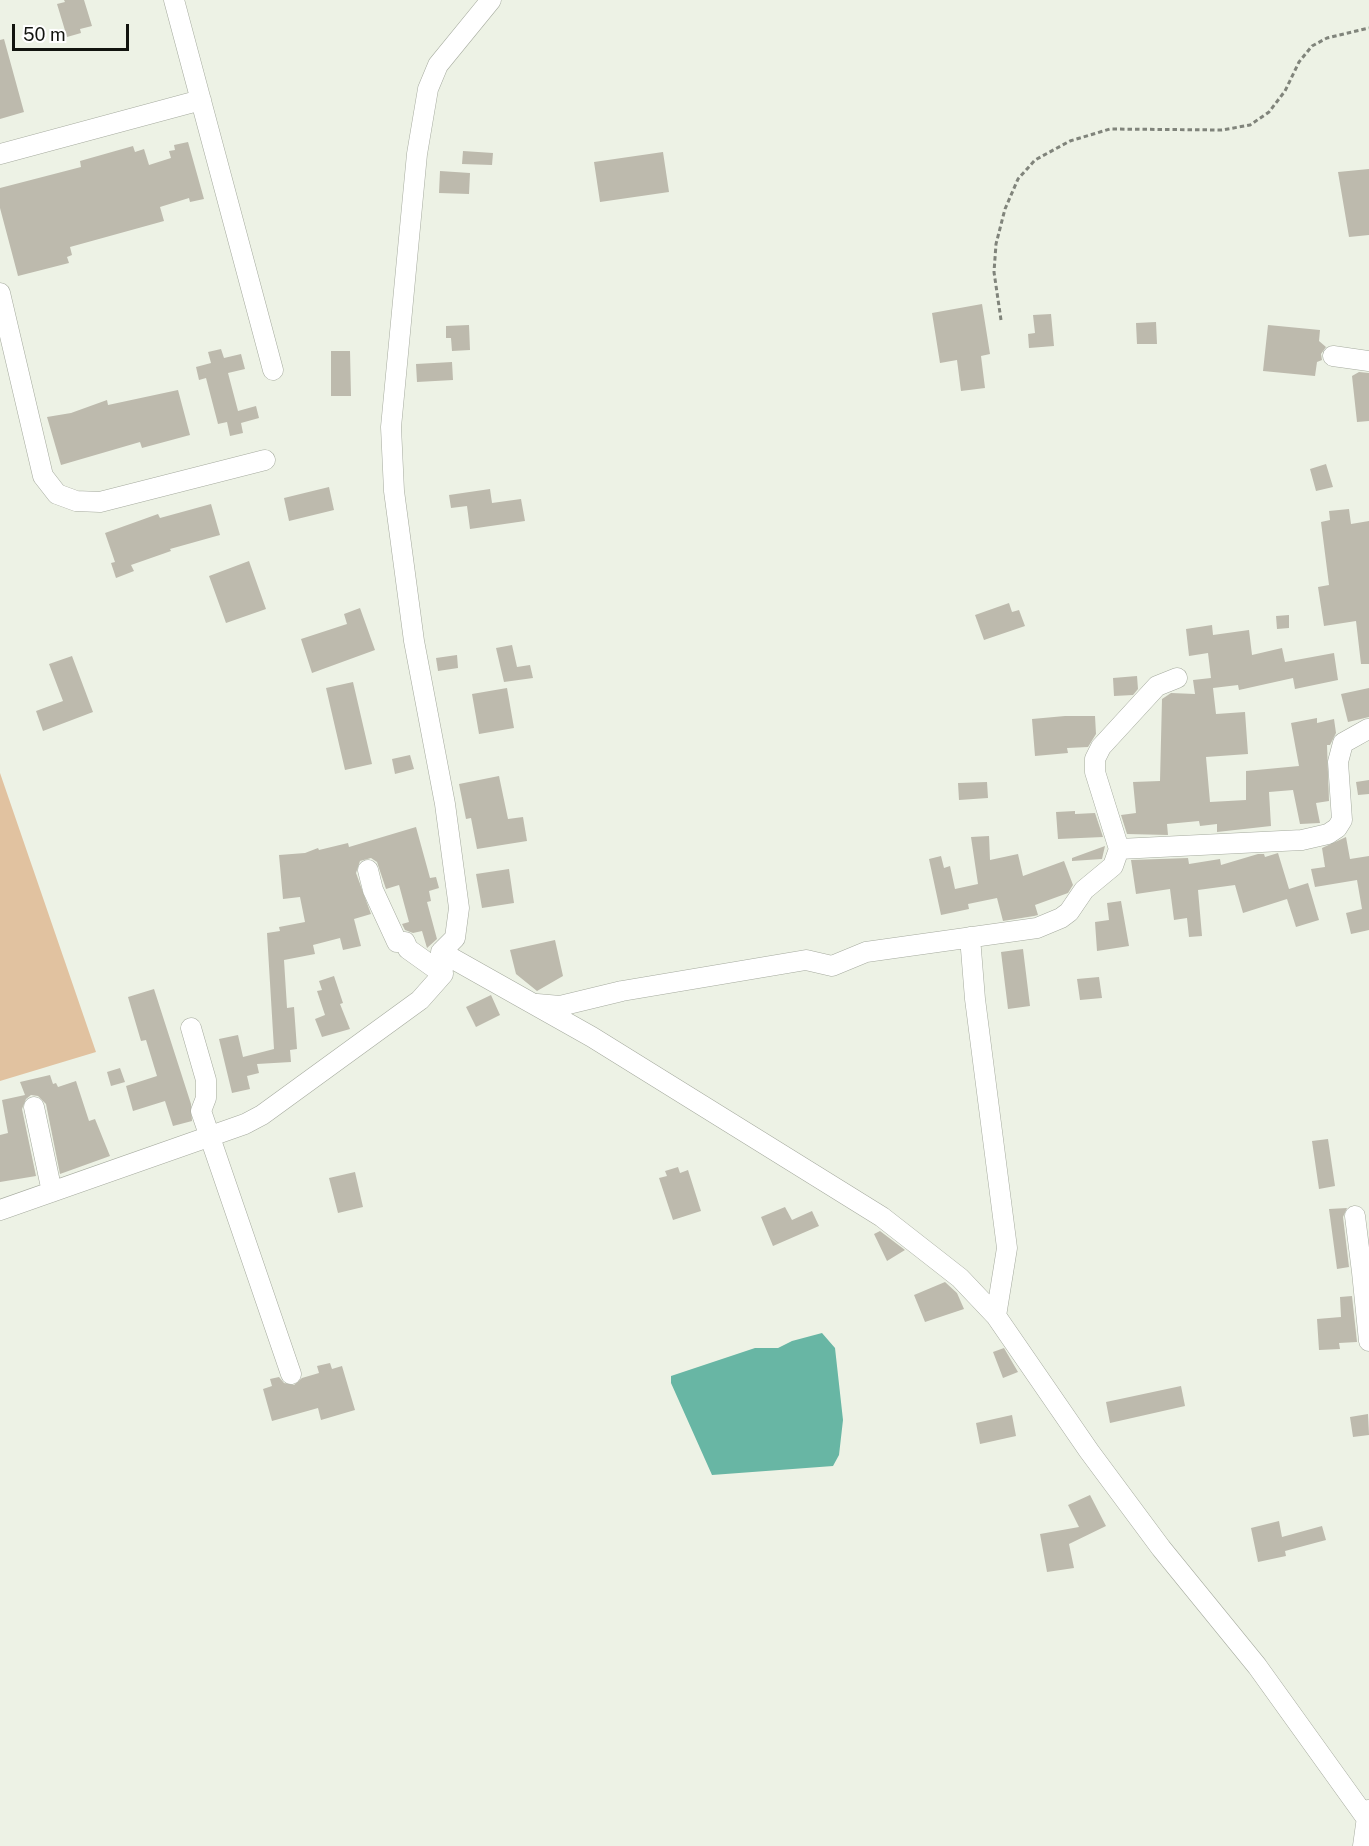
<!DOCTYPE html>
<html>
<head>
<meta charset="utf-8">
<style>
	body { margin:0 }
	#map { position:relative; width:1369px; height:1846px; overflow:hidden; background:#edf2e5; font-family:"Public Sans",sans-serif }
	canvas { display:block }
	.scale { position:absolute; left:12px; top:24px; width:117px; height:27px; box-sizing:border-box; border:3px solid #12140f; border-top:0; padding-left:8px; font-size:18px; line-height:21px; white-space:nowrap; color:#12140f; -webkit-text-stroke:4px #fff; paint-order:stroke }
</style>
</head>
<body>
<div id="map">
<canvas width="1369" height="1846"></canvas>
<div class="scale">50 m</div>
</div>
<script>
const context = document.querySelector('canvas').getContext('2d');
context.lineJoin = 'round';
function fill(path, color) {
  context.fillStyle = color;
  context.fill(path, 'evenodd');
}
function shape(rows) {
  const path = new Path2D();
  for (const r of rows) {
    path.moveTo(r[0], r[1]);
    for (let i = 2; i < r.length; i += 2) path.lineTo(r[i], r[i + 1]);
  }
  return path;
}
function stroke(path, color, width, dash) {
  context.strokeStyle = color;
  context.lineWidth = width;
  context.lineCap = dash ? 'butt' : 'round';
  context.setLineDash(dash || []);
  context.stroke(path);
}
const green = shape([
	[0,773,96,1052,0,1081]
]);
const water = shape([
	[822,1333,835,1348,843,1420,839,1455,833,1466,712,1475,671,1383,671,1376,755,1348,778,1348,792,1341]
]);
const building = shape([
	[64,0,84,0,92,26,80,29,81,33,67,37,57,4,65,2],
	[4,39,24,112,0,119,0,40],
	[188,142,204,199,190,202,189,198,160,207,164,221,70,247,72,255,67,257,69,263,18,276,0,208,0,188,81,167,80,161,133,146,135,152,144,149,149,165,171,158,169,151,175,150,174,145],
	[463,151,493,153,492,165,462,164],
	[663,152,669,192,600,202,594,162],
	[1369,169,1369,235,1349,237,1338,172],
	[440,171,470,173,469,194,439,193],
	[982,304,990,354,981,356,985,388,961,391,957,360,940,363,932,313],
	[1051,314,1054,346,1029,348,1028,334,1035,333,1033,315],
	[1156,322,1157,344,1137,344,1136,323],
	[469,325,470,350,452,351,451,338,446,338,446,326],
	[1268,325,1320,330,1319,341,1326,347,1321,354,1322,360,1317,362,1315,376,1263,371],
	[221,349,224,358,241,354,245,369,228,373,238,411,256,406,259,418,241,423,243,433,230,436,227,422,218,424,206,378,199,380,196,367,211,363,208,352],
	[331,351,350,351,351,396,331,396],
	[452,362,453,380,417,382,416,364],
	[1359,372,1369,373,1369,421,1357,422,1352,376],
	[178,390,190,435,142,448,140,442,61,465,47,417,71,413,107,400,108,405],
	[1326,464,1333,487,1316,491,1310,469],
	[329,487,334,510,289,521,284,498],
	[490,489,492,503,521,499,525,521,470,529,467,506,451,508,449,495],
	[211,504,220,535,170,549,171,551,131,565,134,571,116,578,111,563,115,562,105,533,158,514,160,518],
	[1349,509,1351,524,1369,521,1369,664,1361,664,1356,621,1324,626,1318,587,1329,585,1321,522,1330,520,1329,511],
	[249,561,266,609,226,623,209,576],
	[1009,603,1012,612,1019,610,1025,626,984,640,975,615],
	[360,608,375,650,312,673,301,639,347,624,344,614],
	[1289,615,1289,628,1277,629,1276,616],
	[1212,625,1213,635,1249,630,1252,655,1282,648,1285,662,1334,653,1338,680,1295,689,1293,678,1239,690,1238,685,1213,688,1216,714,1245,712,1248,754,1206,757,1210,802,1246,800,1246,771,1299,766,1291,723,1317,718,1317,723,1334,719,1336,733,1330,745,1327,745,1329,801,1316,803,1320,823,1300,824,1293,790,1269,792,1271,826,1217,832,1217,824,1200,826,1199,821,1167,824,1168,835,1127,834,1121,815,1136,813,1133,782,1160,781,1162,699,1171,693,1195,694,1193,680,1211,678,1208,653,1189,656,1186,629],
	[512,645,517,667,530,665,533,678,504,682,496,648],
	[457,655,458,668,438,671,436,658],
	[72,656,93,712,43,731,36,711,63,701,49,664],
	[1137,676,1138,689,1133,695,1114,696,1113,678],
	[353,682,372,764,345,770,326,688],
	[507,688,514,728,479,734,472,694],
	[1369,688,1369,717,1348,722,1341,694],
	[1065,716,1095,716,1096,734,1088,747,1067,748,1068,753,1035,756,1032,719],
	[410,755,414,769,395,774,392,759],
	[499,776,508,819,523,817,527,841,477,849,471,818,466,819,459,784],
	[1369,780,1369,794,1358,795,1356,782],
	[987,782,988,798,959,800,958,783],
	[1075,811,1075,814,1095,813,1103,837,1058,839,1056,812],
	[416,827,430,878,436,877,439,888,429,891,431,901,427,902,437,939,427,948,422,931,413,933,405,930,402,924,409,922,399,885,386,889,377,862,371,858,360,861,356,873,371,914,354,919,361,946,343,950,340,938,313,945,315,954,284,960,287,1008,294,1007,297,1049,290,1050,291,1062,257,1064,259,1073,247,1076,250,1089,232,1093,219,1039,238,1035,243,1057,274,1049,267,933,280,931,279,927,305,922,300,897,283,899,279,855,305,853,318,848,319,850,348,843,349,847],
	[989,836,990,860,1018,854,1023,876,1064,861,1073,885,1068,893,1035,905,1038,915,1034,916,1003,921,997,898,968,904,969,909,941,915,929,859,941,856,944,868,950,866,955,889,978,884,971,837],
	[1346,837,1350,859,1369,856,1369,930,1351,934,1346,913,1362,909,1357,880,1315,887,1311,869,1325,867,1322,848],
	[1105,846,1102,859,1072,861,1072,858],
	[1278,853,1289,889,1308,883,1319,920,1296,927,1287,899,1243,913,1235,885,1198,890,1202,936,1189,937,1187,918,1174,920,1170,889,1136,894,1131,860,1188,858,1189,864,1220,859,1221,865,1258,854,1264,854,1265,857],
	[509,869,514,903,482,908,476,874],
	[1121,901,1129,946,1097,951,1095,922,1109,920,1107,903],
	[555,940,563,976,537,991,516,974,510,950],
	[1023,949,1030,1006,1008,1009,1001,952],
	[334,976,343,1003,340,1004,350,1029,322,1037,315,1019,325,1015,317,991,322,990,319,981],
	[1099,977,1102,998,1080,1000,1077,979],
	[154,989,191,1104,192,1121,173,1126,165,1101,133,1111,126,1086,157,1076,146,1040,141,1041,128,997],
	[491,995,500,1015,476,1027,466,1007],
	[120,1068,125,1082,111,1086,107,1072],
	[50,1075,53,1084,56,1083,58,1087,76,1081,89,1121,95,1119,110,1156,60,1174,46,1104,38,1096,31,1095,26,1099,22,1109,36,1176,0,1182,0,1135,8,1133,2,1100,25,1095,20,1082],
	[1328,1139,1335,1186,1319,1189,1312,1141],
	[678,1167,680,1173,688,1170,701,1211,673,1220,659,1178,667,1176,665,1171],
	[355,1172,363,1207,338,1213,329,1178],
	[785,1207,792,1220,812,1211,819,1226,773,1246,761,1217],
	[1347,1208,1343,1217,1349,1267,1337,1269,1329,1209],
	[880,1231,905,1250,887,1261,874,1234],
	[945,1282,957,1293,964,1309,925,1322,914,1295],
	[1352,1296,1357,1342,1339,1343,1340,1349,1319,1350,1317,1319,1341,1317,1340,1297],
	[1004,1348,1018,1372,1003,1378,993,1352],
	[330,1363,332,1369,342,1366,355,1410,321,1420,318,1408,272,1421,263,1389,272,1386,270,1379,279,1377,284,1383,294,1385,302,1378,319,1373,317,1366],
	[1181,1386,1185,1406,1110,1423,1106,1402],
	[1368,1414,1369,1435,1353,1437,1350,1417],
	[1012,1415,1016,1436,980,1444,976,1423],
	[1090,1495,1106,1526,1069,1544,1074,1568,1047,1572,1040,1534,1079,1527,1068,1505],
	[1279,1521,1282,1537,1322,1526,1326,1540,1285,1551,1286,1556,1258,1562,1251,1528]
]);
const path = shape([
	[1001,320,994,272,996,244,1005,209,1018,179,1035,160,1070,141,1110,129,1222,130,1250,125,1269,112,1285,91,1299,62,1312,46,1327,38,1369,28]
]);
const minor = shape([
	[174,0,273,370],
	[0,154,201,100],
	[0,293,43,476,57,494,76,501,100,502,265,460],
	[1333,356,1369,361],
	[1119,849,1302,840,1328,834,1337,828,1342,820,1338,762,1343,743,1368,729],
	[368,870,373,890,397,942,405,942,408,949,443,974],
	[970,937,975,999,1007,1248,996,1316],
	[441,952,592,1037,882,1217,960,1278,996,1316,1089,1451,1161,1548,1257,1666,1369,1822],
	[537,1004,560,1006,622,991,806,960,832,966,866,952,1037,928,1061,918,1069,912,1084,890,1113,866,1119,849,1095,772,1095,759,1101,747,1157,686,1177,678],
	[191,1028,206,1080,206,1098,201,1111,291,1374],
	[34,1107,52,1192],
	[0,1210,245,1124,262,1115,420,1000,443,974,441,952,455,938,459,908,445,804,414,641,394,491,391,427,417,154,428,89,438,65,491,0],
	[1355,1216,1362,1272],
	[1369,1272,1362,1272,1369,1341],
	[1363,1846,1368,1810]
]);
fill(green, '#e1c2a0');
fill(water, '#68b6a4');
fill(building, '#bdbaad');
stroke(minor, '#a5aa9e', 21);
stroke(path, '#80847b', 3, [4.5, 3]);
stroke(minor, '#fff', 20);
</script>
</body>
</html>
